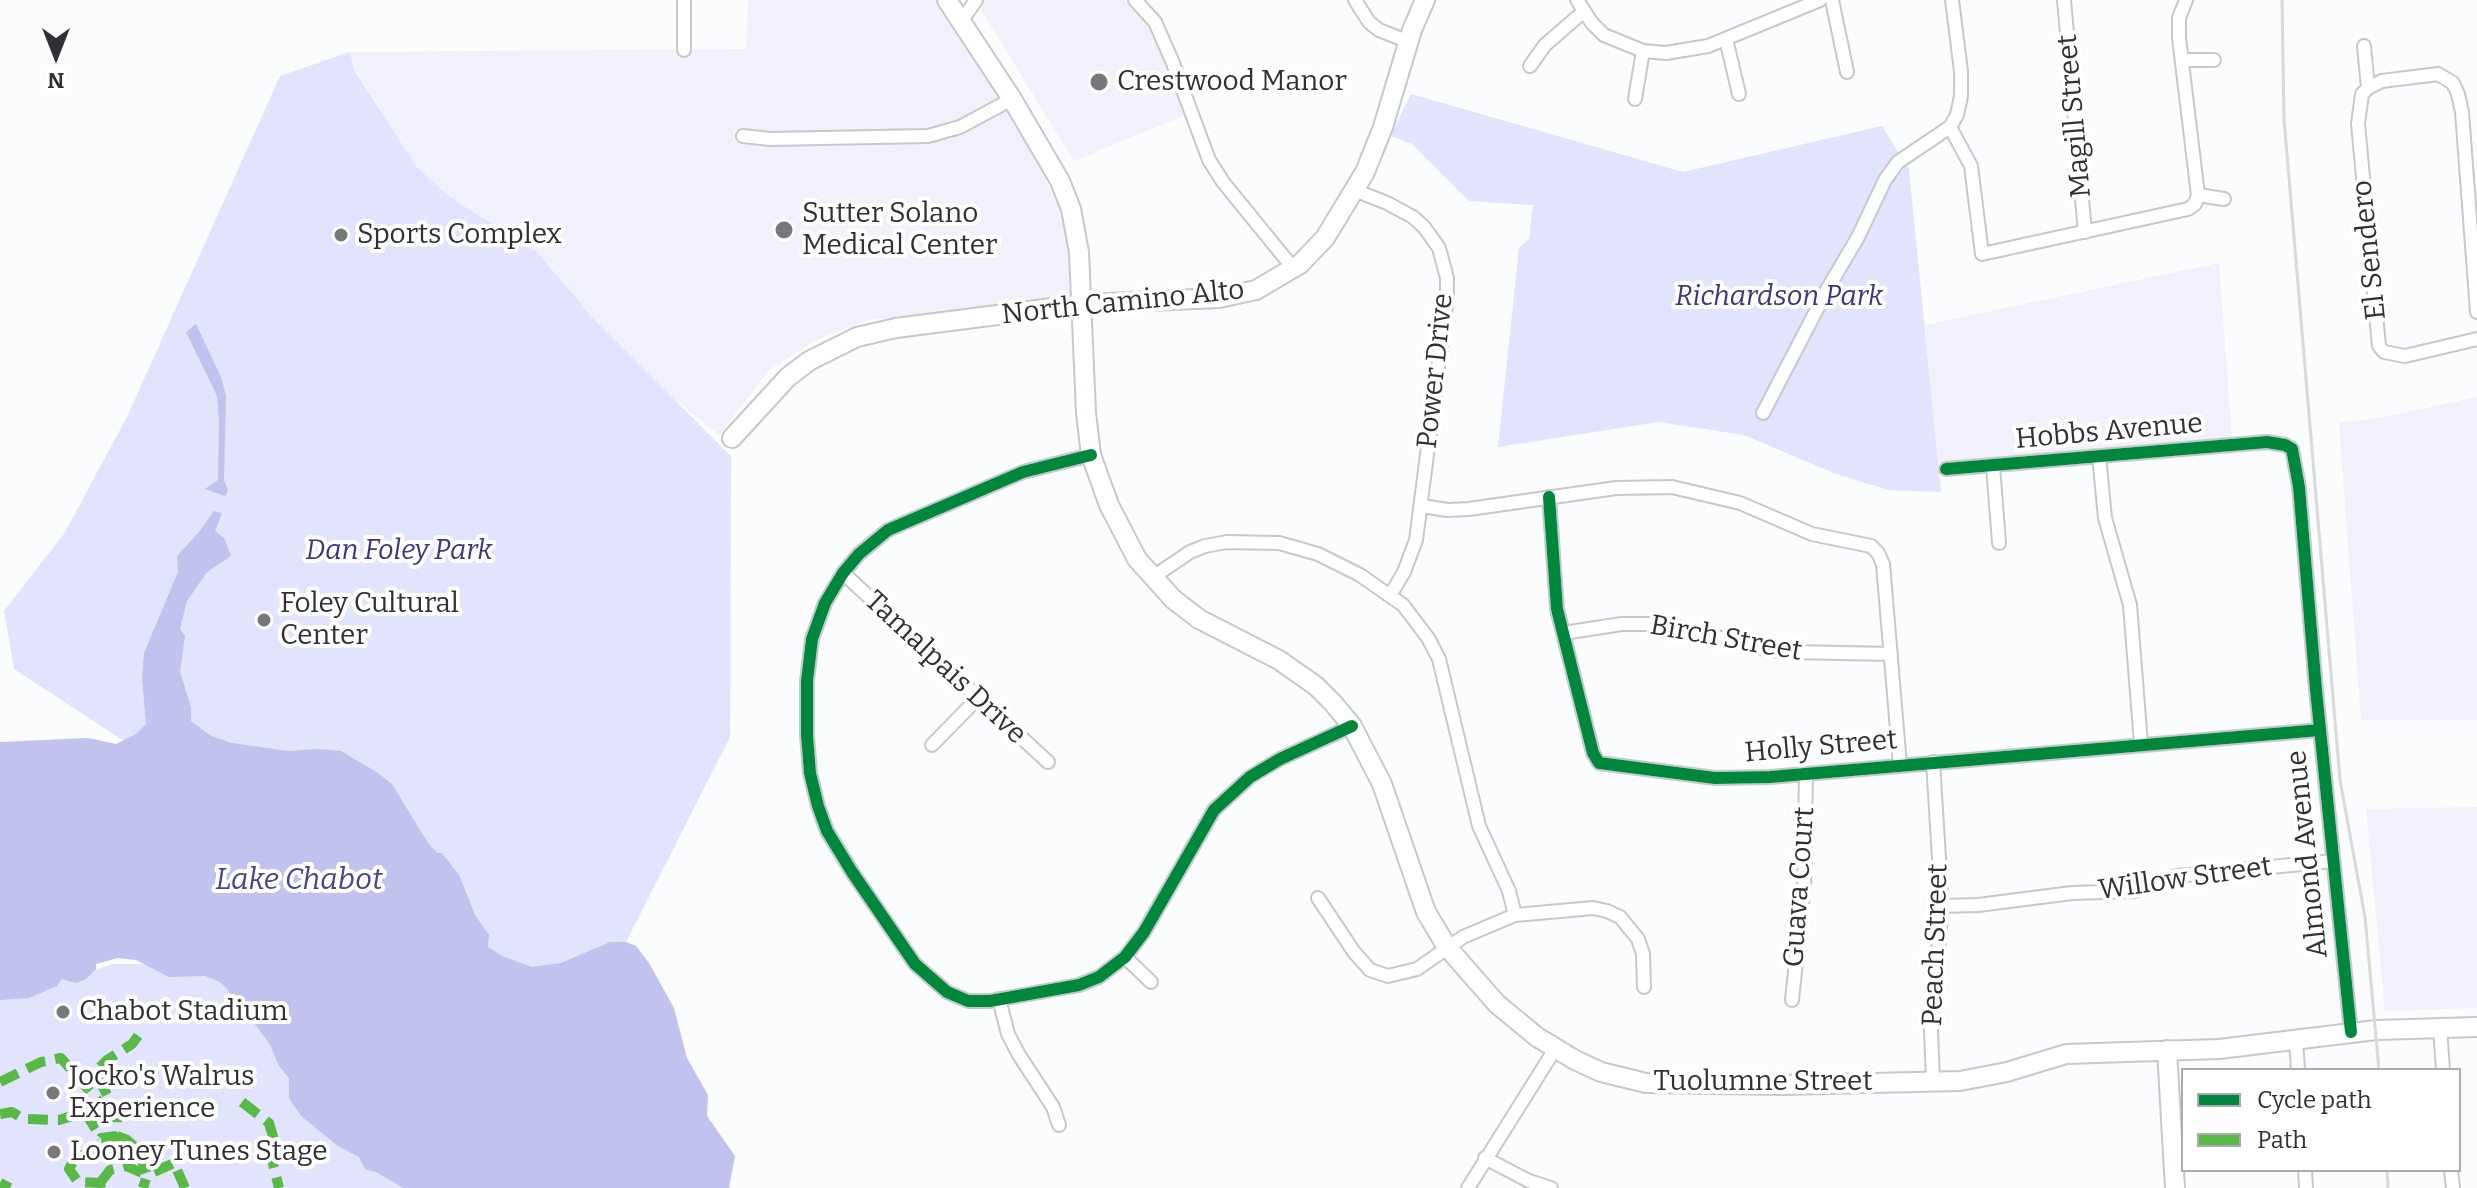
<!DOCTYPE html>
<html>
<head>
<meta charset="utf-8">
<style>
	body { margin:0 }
	#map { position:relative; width:2477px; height:1188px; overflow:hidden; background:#fbfcfd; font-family:Bitter,serif }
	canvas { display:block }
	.legend { position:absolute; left:2181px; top:1068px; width:280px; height:104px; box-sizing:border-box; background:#fff; border:2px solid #acacaf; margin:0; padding:10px 14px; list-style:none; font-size:24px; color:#303036 }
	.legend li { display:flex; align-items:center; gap:16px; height:40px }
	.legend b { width:40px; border:2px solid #acacaf }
	.north { position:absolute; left:16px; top:16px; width:80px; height:80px; -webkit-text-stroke:6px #fff; paint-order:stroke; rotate:180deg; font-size:22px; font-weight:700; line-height:32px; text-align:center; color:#303036 }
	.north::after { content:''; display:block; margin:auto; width:28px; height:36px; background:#303036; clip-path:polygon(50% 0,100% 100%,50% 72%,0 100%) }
</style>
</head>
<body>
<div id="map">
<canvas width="2477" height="1188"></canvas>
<ul class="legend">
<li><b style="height:10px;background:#00873e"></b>Cycle path</li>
<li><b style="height:10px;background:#58b947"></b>Path</li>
</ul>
<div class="north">N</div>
</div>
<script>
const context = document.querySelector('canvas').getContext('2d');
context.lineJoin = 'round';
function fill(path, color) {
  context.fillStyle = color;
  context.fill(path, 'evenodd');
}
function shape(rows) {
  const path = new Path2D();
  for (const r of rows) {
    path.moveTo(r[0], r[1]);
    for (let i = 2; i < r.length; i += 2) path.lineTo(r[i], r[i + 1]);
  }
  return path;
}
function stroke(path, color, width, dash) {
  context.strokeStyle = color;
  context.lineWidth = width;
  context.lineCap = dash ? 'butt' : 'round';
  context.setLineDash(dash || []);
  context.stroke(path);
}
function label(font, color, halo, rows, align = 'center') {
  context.font = font + ' Bitter,serif';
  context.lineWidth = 8;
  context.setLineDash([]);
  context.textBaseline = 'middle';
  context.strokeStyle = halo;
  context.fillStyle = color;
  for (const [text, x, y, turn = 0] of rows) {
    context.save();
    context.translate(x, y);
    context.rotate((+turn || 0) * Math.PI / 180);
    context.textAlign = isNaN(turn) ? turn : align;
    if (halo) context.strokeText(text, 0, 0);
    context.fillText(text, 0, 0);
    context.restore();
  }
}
const built = shape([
	[748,0,939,0,1022,133,1062,212,1069,249,1069,297,1045,302,869,320,816,340,769,370,719,435,667,394,593,318,538,253,450,197,417,167,354,69,350,52,746,49],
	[975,0,1125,0,1144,21,1160,50,1185,115,1074,161],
	[2219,263,2232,438,1938,462,1925,325],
	[2477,397,2477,720,2361,720,2339,423,2380,418],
	[2477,807,2477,1008,2385,1011,2366,809]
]);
const green = shape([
	[350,52,354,70,417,167,450,197,538,253,593,318,731,456,730,737,589,1015,138,750,14,669,4,611,64,534,127,417,280,76],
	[1411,94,1683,172,1882,126,1909,169,1941,492,1889,490,1836,474,1744,435,1659,422,1498,447,1519,248,1529,239,1533,205,1469,201,1412,144,1390,136],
	[114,964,174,964,219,972,416,1188,0,1188,0,974,53,982]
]);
const water = shape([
	[196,324,221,377,226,396,224,480,228,491,225,496,205,489,218,480,219,421,217,396,186,332],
	[214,511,222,513,215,531,224,538,231,556,207,572,187,601,180,629,185,636,180,672,191,707,191,721,211,736,232,743,288,751,318,749,341,751,378,773,392,784,428,843,437,853,442,853,459,875,475,915,489,935,488,947,502,956,532,967,561,963,610,942,626,942,636,946,649,963,674,1008,687,1058,708,1095,707,1116,735,1156,729,1188,404,1188,376,1172,365,1169,359,1157,338,1146,301,1116,289,1098,289,1078,279,1066,269,1043,248,1015,241,1013,228,990,220,982,205,976,169,977,136,960,118,958,96,964,96,969,86,979,76,983,62,979,57,986,29,998,0,1000,0,742,88,738,116,744,136,734,146,724,142,677,144,653,178,572,177,556,199,532]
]);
const street = shape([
	[684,0,684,50],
	[1135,0,1155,22,1173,63,1209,160,1223,182,1293,268],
	[1355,0,1369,22,1379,30,1409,42],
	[1577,0,1592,23,1604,35,1643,51,1666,53,1708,46,1820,0],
	[1832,0,1847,72],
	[2064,0,2085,232],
	[961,22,976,0],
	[1726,39,1739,94],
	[2364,46,2368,88],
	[2182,60,2214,60],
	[1530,66,1545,45,1583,12],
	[1635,99,1643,51],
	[1950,127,1971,166,1982,254,2188,209,2195,204,2198,195,2179,38,2179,18,2186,0],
	[743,136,770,139,928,136,960,127,1012,99],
	[1354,190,1387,203,1413,217,1424,227,1439,248,1447,278,1447,299,1416,540,1404,572,1391,594],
	[2198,195,2224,199],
	[2477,312,2462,112,2458,94,2453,83,2438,74,2382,81,2368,88,2362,94,2358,124,2379,346,2384,352,2405,356,2477,339],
	[1763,413,1828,288,1858,237,1885,180,1898,162,1950,127,1957,115,1961,96,1961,71,1952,0],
	[1091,455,1023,472,888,530,859,554,843,573,825,603,812,639,807,681,807,735,810,773,818,806,827,831,852,872,915,964,947,992,968,1001,990,1001,1079,985,1099,977,1125,957,1144,932,1214,810,1250,777,1280,759,1352,726],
	[2099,456,2105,518,2130,605,2141,744],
	[1993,466,1999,543],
	[1946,469,2267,442,2285,445,2292,449,2299,487,2316,690,2351,1032],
	[1549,497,1557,609,1593,753,1599,763,1715,778,1770,777,2320,730],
	[1422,506,1447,510,1469,509,1616,488,1672,487,1740,503,1812,534,1871,546,1878,553,1883,564,1900,765],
	[843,573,1048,762],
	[1153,577,1190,552,1205,546,1227,542,1279,543,1318,554,1360,575,1403,605,1428,638,1439,659,1479,826,1509,891,1515,915],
	[1563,633,1622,624,1665,624,1765,649,1790,652,1891,654],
	[932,745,977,699],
	[1318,898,1354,952,1370,970,1388,976,1417,969,1463,937,1515,915,1593,908,1607,911,1620,917,1638,939,1643,954,1644,987],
	[1942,906,1978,905,2072,893,2134,891,2177,876,2333,861],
	[1125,957,1151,982],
	[999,999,1008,1034,1019,1055,1053,1107,1059,1125],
	[1792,1000,1804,885,1806,774],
	[2440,1028,2443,1070],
	[2296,1040,2298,1070],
	[1933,1081,1931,1030,1942,906,1933,762],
	[1485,1158,1529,1181,1551,1188],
	[2305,1170,2306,1188],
	[2451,1170,2453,1188],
	[1468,1188,1555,1049]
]);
const secondary = shape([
	[947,0,1012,99,1060,181,1071,209,1079,252,1086,413,1091,455,1109,505,1137,559,1173,599,1199,619,1279,660,1316,686,1333,703,1352,726,1382,784,1426,912,1447,947,1497,1004,1537,1037,1575,1060,1601,1072,1646,1083,1784,1085,1960,1081,2007,1072,2066,1054,2219,1049,2376,1030,2477,1027],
	[732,438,788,377,809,361,857,337,896,328,1083,304,1219,298,1256,290,1300,264,1325,238,1365,172,1383,127,1412,30,1425,0],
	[2167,1050,2175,1188]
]);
const rail = shape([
	[2282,0,2284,119,2340,780,2365,917,2379,1070],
	[2387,1170,2388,1188]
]);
const quiet = shape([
	[0,1082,41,1062,61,1058,101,1104],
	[242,1102,269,1123,274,1140,272,1160,279,1188],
	[85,1112,101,1138],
	[0,1114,12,1112,24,1119,59,1120,85,1112,105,1102],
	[117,1136,127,1140,138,1150,147,1175,174,1163,185,1188],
	[0,1183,10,1188],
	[100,1183,110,1170,126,1166,147,1175,143,1188],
	[101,1188,100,1183,78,1182,69,1169,75,1158,92,1152,101,1138,117,1136,117,1115,102,1085,98,1069,107,1060,132,1044,144,1028]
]);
const cycleway = shape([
	[1091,455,1023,472,888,530,859,554,843,573,825,603,812,639,807,681,807,735,810,773,818,806,827,831,852,872,915,964,947,992,968,1001,990,1001,1079,985,1099,977,1125,957,1144,932,1214,810,1250,777,1280,759,1352,726],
	[1946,469,2267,442,2285,445,2292,449,2299,487,2316,690,2351,1032],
	[1549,497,1557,609,1593,753,1599,763,1715,778,1770,777,2320,730]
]);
const markers = [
	[1099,82,10,"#77777c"],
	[784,230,10,"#77777c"],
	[341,235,8,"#77777c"],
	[264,620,8,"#77777c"],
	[63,1012,8,"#77777c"],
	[53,1093,8,"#77777c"],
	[54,1152,8,"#77777c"]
];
const poiNames = [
	["Crestwood Manor",1117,82],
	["Sutter Solano",802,214],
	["Medical Center",802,246],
	["Sports Complex",357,235],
	["Foley Cultural",280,604],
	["Center",280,636],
	["Chabot Stadium",79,1012],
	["Jocko's Walrus",69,1077],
	["Experience",69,1109],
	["Looney Tunes Stage",70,1152]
];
const streetNames = [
	["Magill Street",2075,116,-95],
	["El Sendero",2370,250,-96],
	["North Camino Alto",1123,303,-6],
	["Power Drive",1436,371,-84],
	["Hobbs Avenue",2109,432,-5],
	["Birch Street",1726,639,10],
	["Tamalpais Drive",945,668,43],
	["Holly Street",1821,747,-5],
	["Almond Avenue",2308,854,-96],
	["Willow Street",2185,879,-8],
	["Guava Court",1800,887,-86],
	["Peach Street",1936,945,-88],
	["Tuolumne Street",1763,1082]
];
const parkNames = [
	["Richardson Park",1779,297],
	["Dan Foley Park",399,551]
];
const waterNames = [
	["Lake Chabot",299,881]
];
fill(built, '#f0f1fa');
fill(green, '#e2e3fd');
fill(water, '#c2c2ee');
stroke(street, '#c8c8cc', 16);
stroke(secondary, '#c8c8cc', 22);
stroke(street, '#feffff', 12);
stroke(secondary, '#feffff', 18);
stroke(rail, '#dadada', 3);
stroke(quiet, '#58b947', 10, [20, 10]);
stroke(cycleway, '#00873e', 12);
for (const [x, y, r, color] of markers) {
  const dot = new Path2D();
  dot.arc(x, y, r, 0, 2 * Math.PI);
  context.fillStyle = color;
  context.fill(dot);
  stroke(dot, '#fff', 3);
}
label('28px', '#303036', '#fff', poiNames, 'left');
label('28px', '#303036', '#fff', streetNames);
label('italic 28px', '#3d367f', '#fff', parkNames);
label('italic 30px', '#4a448f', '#fff', waterNames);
</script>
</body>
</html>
